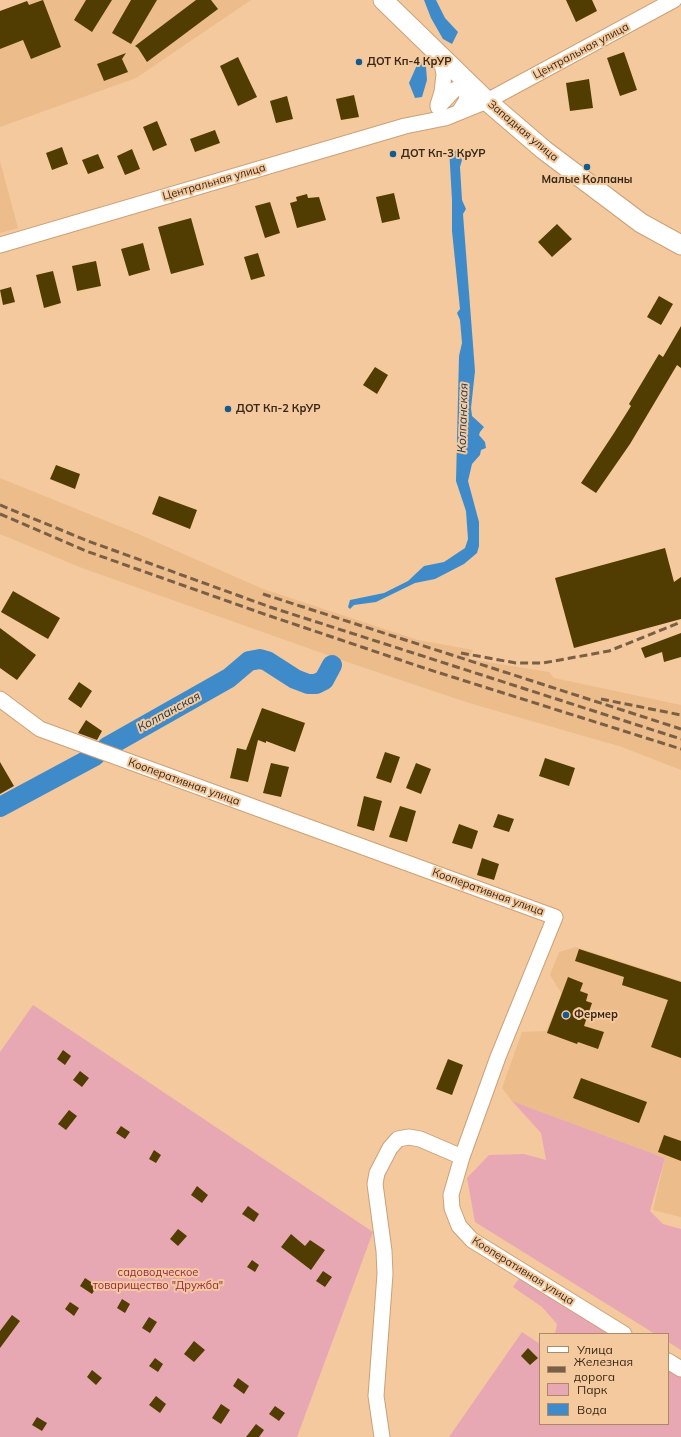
<!DOCTYPE html>
<html>
<head>
<meta charset="utf-8">
<style>
	body { margin:0 }
	#map { position:relative; width:681px; height:1437px; overflow:hidden; background:#f4c99e; font-family:Mulish,sans-serif }
	canvas { display:block }
	.legend { position:absolute; left:539px; top:1333px; width:130px; height:92px; box-sizing:border-box; background:#f4c99e; border:1px solid #a98968; margin:0; padding:5px 7px; list-style:none; font-size:12px; color:#382817 }
	.legend li { display:flex; align-items:center; gap:8px; height:20px }
	.legend b { width:20px; border:1px solid #a98968 }
</style>
</head>
<body>
<div id="map">
<canvas width="681" height="1437"></canvas>
<ul class="legend">
<li><b style="height:5px;background:#fff"></b>Улица</li>
<li><b style="height:5px;background:#795f45"></b>Железная дорога</li>
<li><b style="height:11px;background:#e7a8b4"></b>Парк</li>
<li><b style="height:11px;background:#3f8bca"></b>Вода</li>
</ul>
</div>
<script>
const context = document.querySelector('canvas').getContext('2d');
context.lineJoin = 'round';
function fill(path, color) {
  context.fillStyle = color;
  context.fill(path, 'evenodd');
}
function shape(rows) {
  const path = new Path2D();
  for (const r of rows) {
    path.moveTo(r[0], r[1]);
    for (let i = 2; i < r.length; i += 2) path.lineTo(r[i], r[i + 1]);
  }
  return path;
}
function stroke(path, color, width, dash) {
  context.strokeStyle = color;
  context.lineWidth = width;
  context.lineCap = dash ? 'butt' : 'round';
  context.setLineDash(dash || []);
  context.stroke(path);
}
function label(font, color, halo, rows, align = 'center') {
  context.font = font + ' Mulish,sans-serif';
  context.lineWidth = 4;
  context.setLineDash([]);
  context.textBaseline = 'middle';
  context.strokeStyle = halo;
  context.fillStyle = color;
  for (const [text, x, y, turn = 0] of rows) {
    context.save();
    context.translate(x, y);
    context.rotate((+turn || 0) * Math.PI / 180);
    context.textAlign = isNaN(turn) ? turn : align;
    if (halo) context.strokeText(text, 0, 0);
    context.fillText(text, 0, 0);
    context.restore();
  }
}
const built = shape([
	[32,0,251,0,136,78,0,127,0,12],
	[0,161,18,228,0,233],
	[0,478,136,533,263,589,418,640,473,650,469,659,549,672,554,678,681,705,681,770,622,747,469,703,353,664,82,568,0,534],
	[576,947,681,981,681,1217,653,1210,665,1158,512,1101,502,1088,522,1032,546,1031,562,994,550,975,559,952]
]);
const green = shape([
	[33,1005,373,1232,297,1437,0,1437,0,1052],
	[512,1101,665,1158,650,1211,663,1224,681,1229,681,1350,668,1342,668,1334,655,1334,475,1222,467,1178,489,1155,524,1154,546,1160,541,1133],
	[524,1271,624,1334,555,1334,557,1324,542,1307,513,1287],
	[522,1332,540,1344,540,1424,668,1424,668,1361,681,1369,681,1437,449,1437]
]);
const water = shape([
	[424,0,436,0,445,18,458,32,452,44,443,39,431,18],
	[422,62,426,67,427,80,422,97,415,98,409,83,417,65],
	[449,148,459,152,462,160,460,167,462,200,466,209,463,214,475,371,471,408,472,416,484,427,480,432,479,435,485,442,486,448,481,450,480,455,472,464,468,481,479,522,479,546,477,553,464,564,435,579,415,583,376,602,354,605,350,609,348,607,350,600,384,593,408,581,424,566,444,562,465,548,468,539,466,511,456,481,459,356,462,343,460,320,457,313,460,309,452,231,452,200]
]);
const river = shape([
	[107,747,229,678,249,661,260,659,267,661,295,679,308,684,316,684,324,680,332,665],
	[0,807,95,756]
]);
const building = shape([
	[43,0,61,47,31,59,23,40,0,49,0,11,27,1,29,5],
	[86,0,112,0,92,32,74,20],
	[131,0,157,0,131,44,112,33],
	[196,0,211,0,218,9,147,62,138,48,135,46],
	[566,0,592,0,597,11,576,22],
	[624,52,637,90,620,96,607,58],
	[126,53,122,59,128,72,104,81,97,64],
	[238,57,257,97,238,106,220,66],
	[589,79,593,108,570,111,566,83],
	[354,95,359,117,341,120,336,99],
	[287,96,293,119,276,123,270,101],
	[157,121,167,145,153,151,143,127],
	[215,130,220,143,195,152,190,139],
	[62,147,68,164,52,170,46,153],
	[132,149,140,169,125,175,117,156],
	[98,154,104,168,88,174,82,160],
	[394,193,400,219,382,223,376,197],
	[307,194,308,198,319,197,326,220,297,228,290,203,297,201,296,197],
	[270,202,280,233,265,238,255,206],
	[191,218,204,265,171,274,158,227],
	[557,224,572,239,552,257,538,242],
	[143,243,150,270,129,276,121,249],
	[258,253,265,276,251,280,244,257],
	[96,261,101,286,77,291,72,266],
	[53,271,61,303,44,308,36,275],
	[11,287,15,302,3,305,0,290],
	[659,296,673,304,661,325,647,317],
	[681,326,681,368,677,365,630,444,596,493,581,483,614,433,631,406,629,404,659,354,663,357],
	[375,367,388,375,377,394,363,385],
	[56,465,80,474,75,489,50,479],
	[159,496,197,510,190,529,152,514],
	[665,548,674,582,681,577,681,619,574,648,555,578],
	[13,591,60,618,48,639,1,612],
	[0,628,36,655,17,680,0,668],
	[681,633,681,657,664,662,662,652,645,658,641,648],
	[79,682,92,691,81,708,68,699],
	[262,708,305,723,295,752,266,741,266,743,258,740,248,782,230,778,237,748,246,750],
	[86,720,102,731,97,740,78,733],
	[385,752,400,757,391,783,376,778],
	[545,758,575,768,569,786,539,776],
	[0,762,14,786,0,794],
	[271,763,289,767,281,797,263,793],
	[416,763,431,769,421,794,406,788],
	[364,796,382,801,374,831,357,826],
	[400,806,416,811,407,842,389,837],
	[498,814,514,819,509,832,493,827],
	[459,824,478,831,472,849,452,843],
	[482,858,499,864,494,880,477,875],
	[579,949,681,982,681,1058,651,1047,668,1000,622,985,624,977,575,961],
	[568,977,583,983,580,991,588,994,586,1001,592,1003,584,1026,604,1032,598,1049,578,1042,577,1044,547,1033],
	[63,1050,71,1056,65,1065,57,1059],
	[448,1059,463,1065,452,1095,436,1089],
	[80,1071,89,1078,82,1087,73,1080],
	[581,1078,647,1102,639,1123,573,1098],
	[69,1110,77,1116,66,1130,58,1124],
	[121,1126,130,1132,125,1139,116,1133],
	[664,1135,681,1141,681,1161,658,1152],
	[154,1150,161,1155,156,1163,149,1159],
	[197,1186,208,1195,202,1203,191,1195],
	[248,1206,259,1214,254,1222,242,1214],
	[178,1229,187,1236,178,1246,170,1239],
	[291,1234,305,1246,310,1240,325,1250,311,1270,281,1247],
	[252,1260,259,1265,255,1272,247,1267],
	[323,1271,332,1277,325,1287,316,1281],
	[85,1278,97,1286,92,1294,80,1286],
	[122,1299,130,1304,125,1313,117,1308],
	[70,1302,79,1308,74,1316,65,1309],
	[12,1315,20,1321,0,1348,0,1331],
	[149,1317,157,1322,150,1333,142,1328],
	[194,1341,205,1350,194,1362,184,1354],
	[528,1348,538,1358,530,1365,521,1356],
	[155,1358,163,1364,158,1372,149,1366],
	[92,1370,102,1378,96,1385,87,1377],
	[238,1378,249,1386,244,1394,233,1386],
	[156,1396,166,1404,160,1413,149,1405],
	[221,1404,230,1410,221,1424,212,1418],
	[275,1406,285,1413,279,1421,269,1414],
	[37,1417,47,1423,42,1431,32,1425],
	[256,1424,264,1430,259,1437,246,1437]
]);
const minor = shape([
	[438,105,442,92,444,74,440,54],
	[438,107,454,90,469,84,466,101,459,112],
	[0,245,405,126,445,118,487,101,674,0],
	[0,699,40,729,555,917,498,1057,462,1157,451,1195,452,1208,459,1226,472,1240,624,1334],
	[668,1361,681,1369],
	[382,1437,376,1396,385,1274,384,1251,375,1184,377,1173,390,1148,398,1139,409,1137,420,1139,462,1157]
]);
const major = shape([
	[383,0,487,101,544,150,641,223,681,245]
]);
const rail = shape([
	[0,505,88,541,270,607,681,739],
	[0,514,86,551,267,615,424,668,681,749],
	[263,594,681,729],
	[461,653,516,663,543,663,609,651,681,622],
	[601,699,681,715]
]);
const markers = [
	[359,62,4,"#135a8e"],
	[393,154,4,"#135a8e"],
	[587,167,4,"#135a8e"],
	[228,409,4,"#135a8e"],
	[566,1015,4,"#135a8e"]
];
const streetNames = [
	["Центральная улица",581,51,-28],
	["Западная улица",523,131,40],
	["Центральная улица",214,182,-16],
	["Кооперативная улица",184,782,20],
	["Кооперативная улица",488,892,20],
	["Кооперативная улица",523,1271,32]
];
const poiNames = [
	["ДОТ Кп-4 КрУР",367,62],
	["ДОТ Кп-3 КрУР",401,154],
	["Малые Колпаны",587,180,"center"],
	["ДОТ Кп-2 КрУР",236,409],
	["Фермер",574,1015]
];
const parkNames = [
	["садоводческое",158,1273],
	["товарищество \"Дружба\"",158,1286]
];
const waterNames = [
	["Колпанская",463,418,-88],
	["Колпанская",169,712,-29]
];
fill(built, '#ecbc8b');
fill(green, '#e7a8b4');
fill(water, '#3f8bca');
stroke(river, '#3f8bca', 20);
fill(building, '#513c01');
stroke(minor, '#cba178', 17);
stroke(major, '#cba178', 21);
stroke(minor, '#fff', 15);
stroke(major, '#fff', 19);
stroke(rail, '#795f45', 3, [8, 4]);
for (const [x, y, r, color] of markers) {
  const dot = new Path2D();
  dot.arc(x, y, r, 0, 2 * Math.PI);
  context.fillStyle = color;
  context.fill(dot);
  stroke(dot, '#f4c99e', 1.5);
}
label('11px', '#382817', '#f4c99e', streetNames);
label('bold 11px', '#382817', '#f4c99e', poiNames, 'left');
label('11px', '#97254a', '#f4c99e', parkNames);
label('italic 12px', '#163550', '#f4c99e', waterNames);
</script>
</body>
</html>
